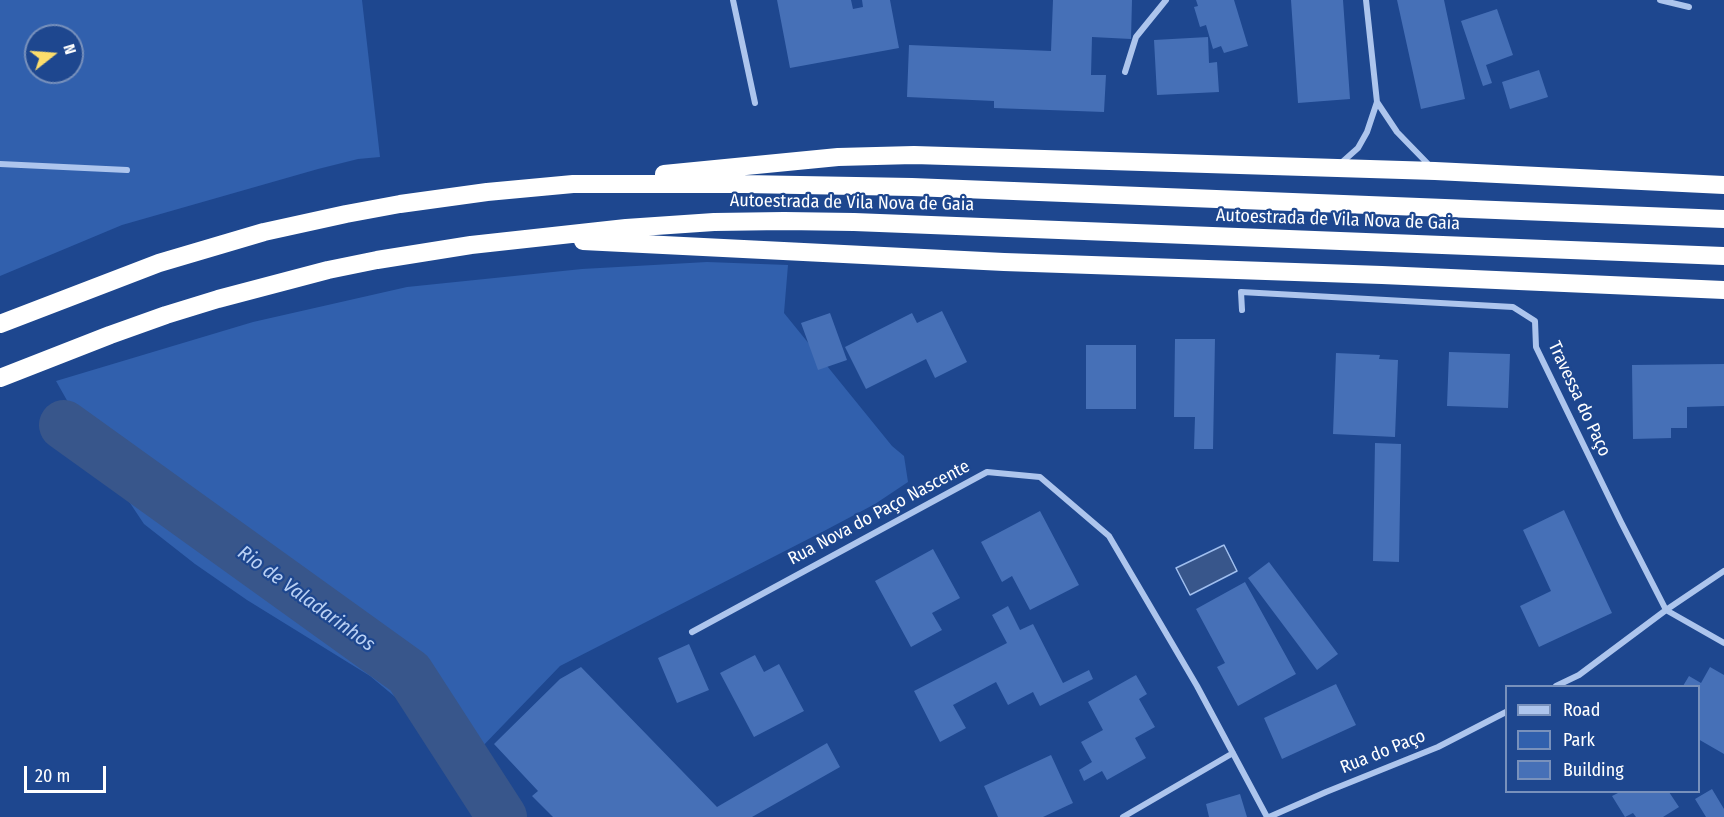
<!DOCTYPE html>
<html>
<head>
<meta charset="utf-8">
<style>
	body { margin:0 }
	#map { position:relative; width:1724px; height:817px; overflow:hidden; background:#1e478f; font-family:"Fira Sans Condensed",sans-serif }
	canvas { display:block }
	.legend { position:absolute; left:1505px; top:685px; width:195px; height:108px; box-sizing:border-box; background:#1e478f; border:2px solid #7891bc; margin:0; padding:8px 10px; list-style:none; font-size:18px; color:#fff }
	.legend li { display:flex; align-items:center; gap:12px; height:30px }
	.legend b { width:30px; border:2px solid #7891bc }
	.north { position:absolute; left:24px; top:24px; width:60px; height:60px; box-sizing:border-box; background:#1e478f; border:2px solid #7891bc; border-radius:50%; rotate:73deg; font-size:16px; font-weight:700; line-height:24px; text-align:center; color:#fff }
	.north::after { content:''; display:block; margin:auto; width:21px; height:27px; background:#fcdd6c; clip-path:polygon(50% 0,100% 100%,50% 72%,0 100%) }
	.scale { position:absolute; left:24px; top:766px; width:82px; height:27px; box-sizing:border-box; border:3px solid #fff; border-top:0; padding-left:8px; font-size:18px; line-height:21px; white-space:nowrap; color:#fff; -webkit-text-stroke:4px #1e478f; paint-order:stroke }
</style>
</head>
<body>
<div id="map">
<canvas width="1724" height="817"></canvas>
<ul class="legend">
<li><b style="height:8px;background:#adc5ed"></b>Road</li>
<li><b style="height:16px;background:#3160ad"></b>Park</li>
<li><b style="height:16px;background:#4670b7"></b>Building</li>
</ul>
<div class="north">N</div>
<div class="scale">20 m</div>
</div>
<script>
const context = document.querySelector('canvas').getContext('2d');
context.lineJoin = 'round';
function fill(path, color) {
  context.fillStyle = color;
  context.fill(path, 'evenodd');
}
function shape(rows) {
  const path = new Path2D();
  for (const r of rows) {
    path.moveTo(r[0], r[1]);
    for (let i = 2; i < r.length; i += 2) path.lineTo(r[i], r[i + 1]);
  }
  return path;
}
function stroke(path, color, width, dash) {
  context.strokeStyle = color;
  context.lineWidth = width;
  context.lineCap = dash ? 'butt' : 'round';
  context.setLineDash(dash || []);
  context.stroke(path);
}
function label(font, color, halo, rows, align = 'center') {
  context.font = font + ' "Fira Sans Condensed",sans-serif';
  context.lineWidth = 4.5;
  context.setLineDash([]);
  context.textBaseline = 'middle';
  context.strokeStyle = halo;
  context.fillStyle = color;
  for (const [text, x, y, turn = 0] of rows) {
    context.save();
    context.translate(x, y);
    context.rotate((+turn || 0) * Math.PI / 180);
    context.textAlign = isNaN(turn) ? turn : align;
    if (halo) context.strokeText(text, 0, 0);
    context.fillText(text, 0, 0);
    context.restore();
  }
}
const green = shape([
	[0,0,362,0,380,157,358,159,318,169,122,225,0,276],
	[36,36,72,36,72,72,36,72],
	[707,262,788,265,784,313,892,446,904,456,908,482,875,504,824,531,560,666,478,751,425,719,400,701,370,676,247,600,195,564,144,524,98,455,56,381,253,322,407,287,582,269]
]);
const water = shape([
	[1224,545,1237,571,1190,595,1176,568,1224,545]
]);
const river = shape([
	[64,425,409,673,502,817]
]);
const building = shape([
	[777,0,851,0,853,9,863,7,862,0,890,0,899,48,790,68],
	[1053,0,1132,0,1131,39,1092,37,1091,75,1106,75,1104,112,994,108,994,101,907,97,909,45,1051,51],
	[1196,0,1234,0,1248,46,1224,53,1221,46,1213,49,1206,25,1200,27,1194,7,1198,6],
	[1291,0,1343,0,1350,99,1298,103],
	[1397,0,1444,0,1465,99,1421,109],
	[1497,9,1513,55,1486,65,1492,83,1483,86,1461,21],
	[1208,37,1209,63,1217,62,1219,92,1157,95,1154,40],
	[1539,70,1548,97,1510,109,1502,82],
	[942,311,967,362,935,378,926,359,866,389,845,347,912,313,917,323],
	[830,313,847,360,818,370,801,323],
	[1175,339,1215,339,1213,449,1194,449,1195,417,1174,417],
	[1086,345,1136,345,1136,409,1086,409],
	[1449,352,1510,354,1508,408,1447,406],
	[1336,353,1380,355,1379,359,1398,360,1395,437,1333,434],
	[1724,364,1724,406,1687,407,1687,428,1671,428,1671,438,1633,439,1632,365],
	[1375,443,1401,444,1399,562,1373,561],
	[1564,510,1612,613,1539,647,1520,606,1551,591,1523,530],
	[1040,511,1079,585,1030,610,1012,576,1002,582,981,542],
	[933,549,960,598,932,613,942,630,911,647,875,581],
	[1269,562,1338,654,1317,670,1248,578],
	[1245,582,1296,674,1238,706,1217,667,1225,663,1196,609],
	[1008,606,1020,630,1033,624,1063,683,1089,670,1093,679,1040,706,1033,692,1008,705,996,682,953,705,966,728,940,742,914,691,1007,643,992,615],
	[689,644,709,690,677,703,658,658],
	[755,655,764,672,779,664,804,711,754,737,720,673],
	[581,667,717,807,827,743,840,767,752,817,553,817,532,796,538,791,494,744,560,679],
	[1710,667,1724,675,1724,754,1698,739,1698,686,1683,686,1689,676,1701,683],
	[1136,675,1147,694,1139,699,1155,727,1135,738,1146,758,1107,780,1102,771,1084,781,1079,770,1092,762,1081,742,1103,730,1088,702],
	[1336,684,1356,725,1282,759,1264,718],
	[1051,755,1073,803,1043,817,998,817,984,786],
	[1712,789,1724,809,1724,817,1706,817,1695,799],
	[1620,792,1669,792,1679,807,1663,817,1636,817,1633,813,1625,817,1612,796],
	[1240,794,1247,817,1209,817,1206,804]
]);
const minor = shape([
	[733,0,755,103],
	[1660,0,1689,7],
	[1125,72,1136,37,1166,0],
	[1377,102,1397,132,1430,166],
	[0,164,127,170],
	[1340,164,1358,148,1367,132,1377,102,1366,0],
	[1242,310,1241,292,1513,307,1535,321,1536,347,1621,522,1666,610],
	[1666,610,1724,643],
	[692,632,987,472,1040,477,1109,536,1197,686,1267,817],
	[1556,686,1579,675,1666,610,1724,571],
	[1123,817,1233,753],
	[1269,817,1326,792,1438,747,1506,712]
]);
const motorway = shape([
	[664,174,838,157,914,155,1435,171,1724,185],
	[583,241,1004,262,1382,275,1724,290],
	[0,324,159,263,264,232,346,214,400,204,487,192,573,184,744,184,912,187,1724,219],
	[0,378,110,335,166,315,218,299,328,270,377,260,471,245,626,228,714,222,784,221,854,222,1724,256]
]);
const streetNames = [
	["Autoestrada de Vila Nova de Gaia",852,203,1],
	["Autoestrada de Vila Nova de Gaia",1338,220,2],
	["Travessa do Paço",1579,399,65],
	["Rua Nova do Paço Nascente",879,513,-28],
	["Rua do Paço",1383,752,-22]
];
const waterNames = [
	["Rio de Valadarinhos",306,599,36]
];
fill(green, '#3160ad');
fill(water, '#38568b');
stroke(water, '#a0bfef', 1.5);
stroke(river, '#38568b', 50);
fill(building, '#4670b7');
stroke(minor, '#adc5ed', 6);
stroke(motorway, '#fff', 18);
label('18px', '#fff', '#1e478f', streetNames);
label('italic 20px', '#b9d0f4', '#1e478f', waterNames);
</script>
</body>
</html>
